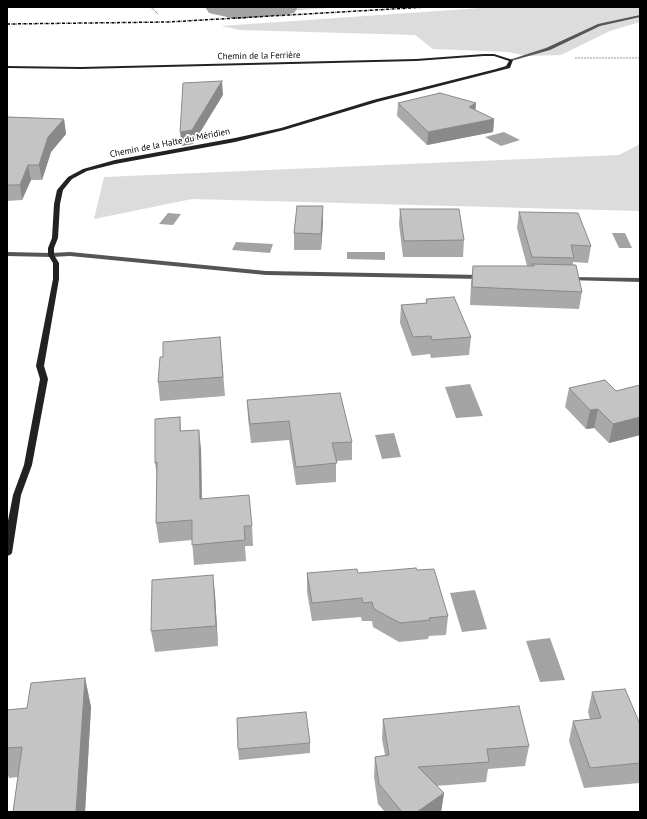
<!DOCTYPE html>
<html>
<head>
<meta charset="utf-8">
<style>
	body { margin:0 }
	#map { position:relative; width:647px; height:819px; overflow:hidden; background:#fff; font-family:"PT Sans",sans-serif }
	canvas { display:block }
	.frame { position:absolute; inset:0; border:8px solid #000; pointer-events:none }
</style>
</head>
<body>
<div id="map">
<canvas width="647" height="819"></canvas>
<div class="frame"></div>
</div>
<script>
const context = document.querySelector('canvas').getContext('2d');
context.lineJoin = 'round';
function fill(path, color) {
  context.fillStyle = color;
  context.fill(path, 'evenodd');
}
function shape(rows) {
  const path = new Path2D();
  for (const r of rows) {
    path.moveTo(r[0], r[1]);
    for (let i = 2; i < r.length; i += 2) path.lineTo(r[i], r[i + 1]);
  }
  return path;
}
function stroke(path, color, width, dash) {
  context.strokeStyle = color;
  context.lineWidth = width;
  context.lineCap = dash ? 'butt' : 'round';
  context.setLineDash(dash || []);
  context.stroke(path);
}
function label(font, color, halo, rows, align = 'center') {
  context.font = font + ' "PT Sans",sans-serif';
  context.lineWidth = 3.5;
  context.setLineDash([]);
  context.textBaseline = 'middle';
  context.strokeStyle = halo;
  context.fillStyle = color;
  for (const [text, x, y, turn = 0] of rows) {
    context.save();
    context.translate(x, y);
    context.rotate((+turn || 0) * Math.PI / 180);
    context.textAlign = isNaN(turn) ? turn : align;
    if (halo) context.strokeText(text, 0, 0);
    context.fillText(text, 0, 0);
    context.restore();
  }
}
const green = shape([
	[251,7,342,7,250,14],
	[495,7,640,7,640,22,610,31,561,55,527,56,508,52,433,49,415,35,240,30,221,26],
	[640,144,640,211,192,199,94,219,104,177,619,155]
]);
const water = shape([
	[504,132,520,140,501,146,485,137],
	[168,213,181,214,173,225,159,224],
	[612,233,625,233,632,248,619,248],
	[236,242,273,244,270,253,232,250],
	[347,252,385,252,385,260,347,259],
	[470,384,483,416,456,418,445,387],
	[394,433,401,457,382,459,375,435],
	[475,590,487,629,462,632,450,593],
	[550,638,565,680,540,682,526,641]
]);
const river = shape([
	[205,7,298,7,294,13,284,15,236,19,209,13,205,7]
]);
const path = shape([
	[151,7,158,14],
	[575,58,640,58]
]);
const lane = shape([
	[70,252,266,271,481,275,484,277,481,279,266,275,70,256,51,257,48,255,51,253,70,252],
	[569,277,640,278,640,282,567,280,566,279,569,277]
]);
const street = shape([
	[640,15,640,17,600,26,550,50,511,61,509,60,546,48,598,24,640,15],
	[7,252,51,253,54,255,51,257,7,256,7,252]
]);
const secondary = shape([
	[484,54,494,54,513,60,510,68,377,102,284,130,235,142,115,164,87,171,72,179,63,190,60,204,58,238,54,248,54,255,59,263,59,279,44,366,48,379,32,465,21,495,12,553,10,555,7,556,7,526,13,495,24,465,40,379,36,366,53,279,53,263,48,255,48,248,52,238,54,204,57,190,68,177,83,169,115,160,235,138,281,128,373,100,496,69,506,66,509,61,494,56,484,56,416,61,81,69,7,68,7,66,81,67,416,59,484,54]
]);
const rail = shape([
	[7,24,168,22,427,7]
]);
const wall = shape([
	[398,103,476,103,475,110,494,119,493,132,427,145,397,116],
	[7,117,64,119,66,134,51,152,42,180,31,180,22,200,7,201],
	[400,209,464,240,463,257,403,257,399,224],
	[519,212,591,246,588,263,573,262,573,265,582,292,579,309,470,305,471,283,473,266,527,266,517,228],
	[323,222,321,250,294,250,294,233],
	[426,299,471,337,469,355,431,358,430,354,412,356,400,323,401,305,426,303],
	[220,337,225,396,160,401,158,382,163,357],
	[640,385,640,435,609,443,594,428,586,429,565,407,569,388,616,391],
	[247,400,352,442,352,460,336,461,336,482,296,485,289,440,251,443,248,418],
	[180,417,181,431,201,449,202,499,252,526,253,546,245,546,246,561,194,565,192,540,159,543,156,523,157,476,155,463],
	[417,570,448,616,446,635,429,636,428,639,399,642,373,627,372,621,362,621,361,617,312,621,307,592,307,573,358,573],
	[215,595,218,646,155,652,151,631],
	[85,678,91,707,85,812,13,812,18,777,9,778,7,772,7,710,27,708],
	[592,692,640,724,640,783,584,788,569,741,573,721,590,719,588,712],
	[383,719,529,746,525,766,488,769,486,782,436,786,444,793,441,812,385,812,378,804,374,777,375,757,385,755,382,739],
	[310,743,310,753,239,760,238,749]
]);
const shadedWall = shape([
	[222,81,223,95,193,144,182,146,180,132],
	[476,103,475,115,469,107],
	[64,119,66,134,51,152,42,180,39,165,48,137],
	[494,119,493,132,427,145,428,132],
	[28,165,31,180,22,200,20,185],
	[323,206,323,222,321,250,321,234],
	[598,409,594,428,586,429,590,410],
	[640,417,640,435,609,443,613,424],
	[199,430,201,449,202,519,200,499],
	[213,575,215,595,218,646,216,626],
	[85,678,91,707,85,812,76,812],
	[444,793,441,812,417,812]
]);
const building = shape([
	[222,81,192,130,180,132,183,83,222,81],
	[440,93,476,103,469,107,494,119,428,132,398,103,440,93],
	[7,117,64,119,48,137,39,165,28,165,20,185,7,185,7,117],
	[297,206,323,206,321,234,294,233,297,206],
	[400,209,459,209,464,240,404,241,400,209],
	[519,212,578,213,591,246,571,245,574,258,532,257,519,212],
	[533,264,576,265,582,292,472,287,473,266,534,266,533,264],
	[454,297,471,337,432,340,431,336,413,337,401,305,427,303,426,299,454,297],
	[220,337,223,377,158,382,160,357,163,357,163,342,220,337],
	[605,380,616,391,640,385,640,417,613,424,598,409,590,410,569,388,605,380],
	[340,393,352,442,332,443,337,463,296,467,289,421,250,424,247,400,340,393],
	[180,417,180,431,199,430,200,499,249,495,252,526,244,526,245,540,192,545,192,520,156,523,157,462,155,463,155,419,180,417],
	[416,568,417,570,434,569,448,616,429,618,430,620,400,623,374,609,372,602,363,603,362,598,312,603,307,573,357,569,358,573,416,568],
	[213,575,216,626,151,631,152,580,213,575],
	[85,678,76,812,13,812,22,747,7,748,7,710,27,708,31,683,85,678],
	[625,689,640,724,640,763,590,768,573,721,601,718,592,692,625,689],
	[519,706,529,746,487,749,489,762,418,767,444,793,417,812,402,812,379,784,375,757,389,755,383,719,519,706],
	[306,712,310,743,238,749,237,718,306,712]
]);
const farStreetnames = [
	["Chemin de la Ferrière",259,56,-1],
	["Chemin de la Halte du Méridien",170,143,-11]
];
fill(green, '#dcdcdc');
fill(water, '#a3a3a3');
fill(river, '#a3a3a3');
stroke(path, '#777', 1.5, [0.5, 1]);
fill(lane, '#555');
fill(street, '#555');
fill(secondary, '#222');
stroke(rail, '#000', 1.5, [3, 1, 0.5, 1]);
fill(wall, '#a9a9a9');
fill(shadedWall, '#898989');
fill(building, '#c4c4c4');
stroke(building, '#898989', 1);
label('9px', '#000', '#fff', farStreetnames);
</script>
</body>
</html>
